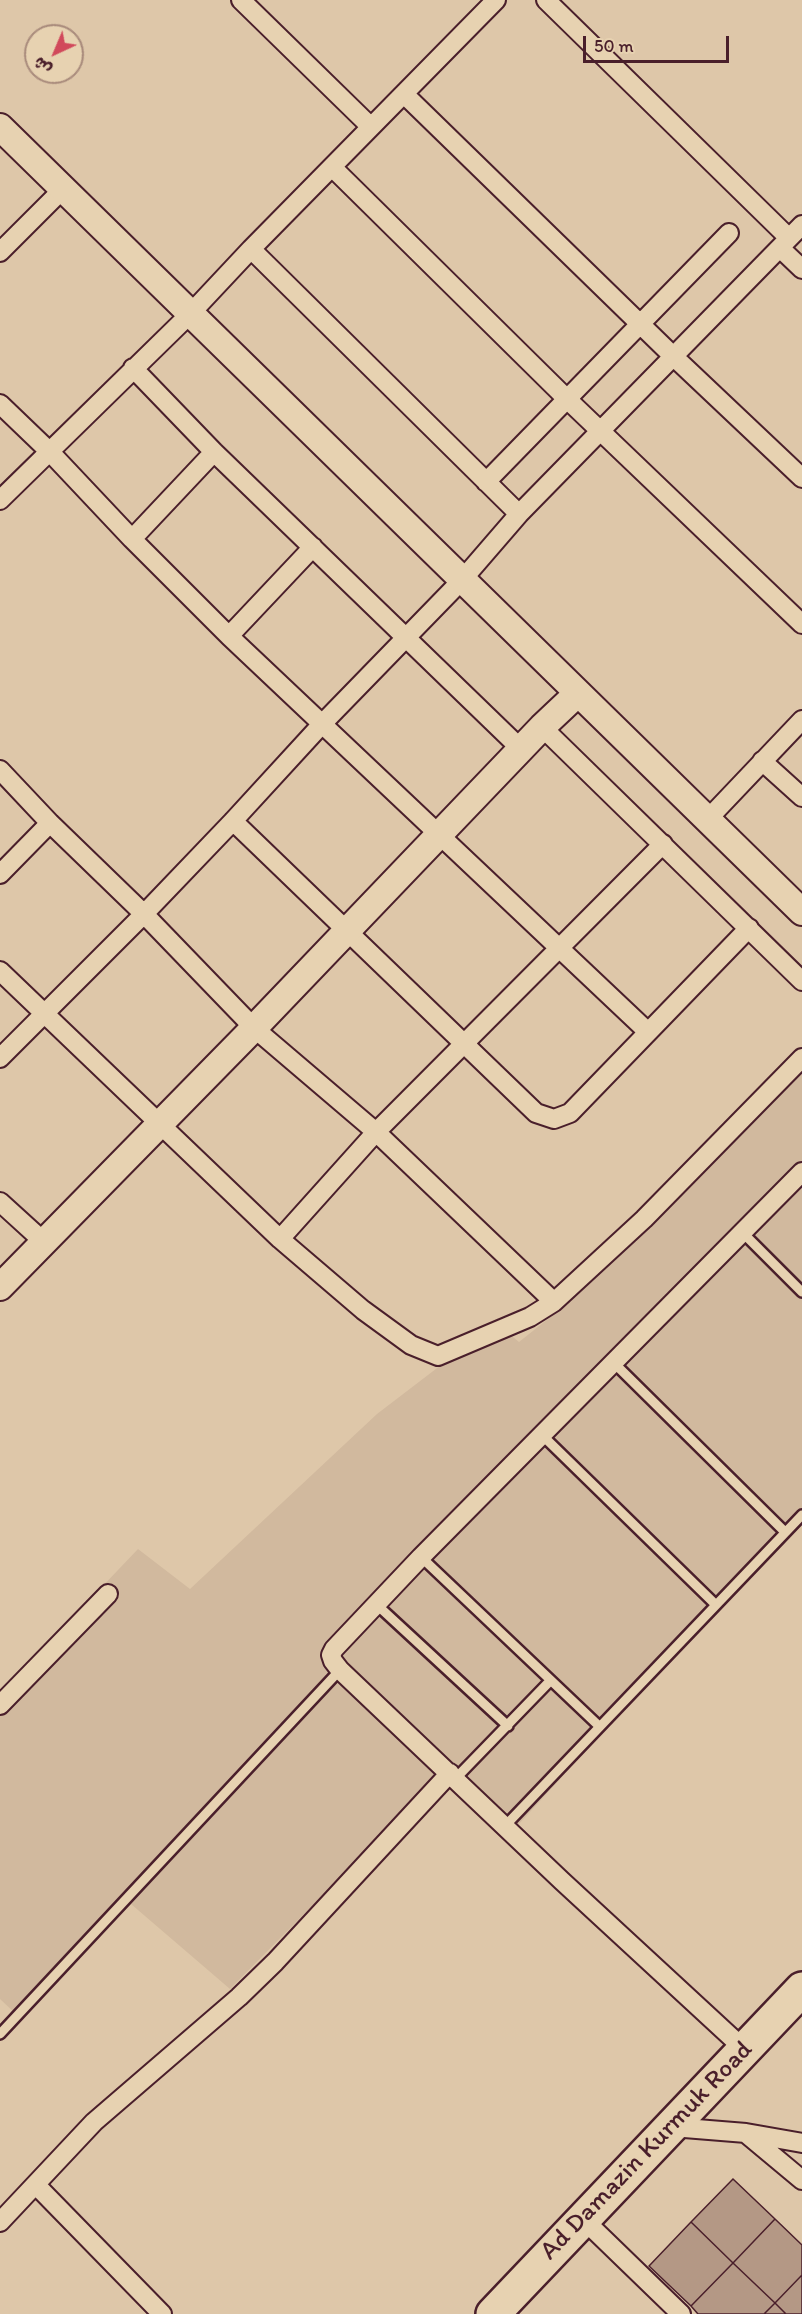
<!DOCTYPE html>
<html>
<head>
<meta charset="utf-8">
<style>
	body { margin:0 }
	#map { position:relative; width:802px; height:2314px; overflow:hidden; background:#dec7a9; font-family:Itim,"Playpen Sans Arabic",sans-serif }
	canvas { display:block }
	.north { position:absolute; left:24px; top:24px; width:60px; height:60px; box-sizing:border-box; background:#e7d2b1; border:2px solid #a88a7b; border-radius:50%; rotate:224deg; font-size:16px; font-weight:700; line-height:24px; text-align:center; color:#4a1f2b }
	.north::after { content:''; display:block; margin:auto; width:21px; height:27px; background:#d1495b; clip-path:polygon(50% 0,100% 100%,50% 72%,0 100%) }
	.scale { position:absolute; left:583px; top:36px; width:146px; height:27px; box-sizing:border-box; border:3px solid #4a1f2b; border-top:0; padding-left:8px; font-size:18px; line-height:21px; white-space:nowrap; color:#4a1f2b; -webkit-text-stroke:4px #e7d2b1; paint-order:stroke }
</style>
</head>
<body>
<div id="map">
<canvas width="802" height="2314"></canvas>
<div class="north">ش</div>
<div class="scale">50 m</div>
</div>
<script>
const context = document.querySelector('canvas').getContext('2d');
context.lineJoin = 'round';
function fill(path, color) {
  context.fillStyle = color;
  context.fill(path, 'evenodd');
}
function shape(rows) {
  const path = new Path2D();
  for (const r of rows) {
    path.moveTo(r[0], r[1]);
    for (let i = 2; i < r.length; i += 2) path.lineTo(r[i], r[i + 1]);
  }
  return path;
}
function stroke(path, color, width, dash) {
  context.strokeStyle = color;
  context.lineWidth = width;
  context.lineCap = dash ? 'butt' : 'round';
  context.setLineDash(dash || []);
  context.stroke(path);
}
function label(font, color, halo, rows, align = 'center') {
  context.font = font + ' Itim,sans-serif';
  context.lineWidth = 5;
  context.setLineDash([]);
  context.textBaseline = 'middle';
  context.strokeStyle = halo;
  context.fillStyle = color;
  for (const [text, x, y, turn = 0] of rows) {
    context.save();
    context.translate(x, y);
    context.rotate((+turn || 0) * Math.PI / 180);
    context.textAlign = isNaN(turn) ? turn : align;
    if (halo) context.strokeText(text, 0, 0);
    context.fillText(text, 0, 0);
    context.restore();
  }
}
const built = shape([
	[802,1062,802,1525,604,1731,518,1825,452,1764,230,1989,131,1904,16,2014,0,1999,0,1694,138,1549,190,1589,377,1414,496,1323,519,1342,563,1307]
]);
const building = shape([
	[733,2179,775,2219,733,2263,691,2222,733,2179],
	[775,2219,802,2245,802,2275,775,2303,733,2263,775,2219],
	[691,2222,733,2263,691,2306,649,2266,691,2222],
	[733,2263,775,2303,764,2314,698,2314,691,2306,733,2263],
	[802,2275,802,2314,786,2314,775,2303,802,2275],
	[775,2303,786,2314,764,2314,775,2303]
]);
const lane = shape([
	[742,1232,802,1292],
	[613,1362,785,1532],
	[542,1435,715,1604],
	[421,1557,599,1726],
	[376,1604,508,1726],
	[456,1778,550,1681],
	[505,1826,802,1515],
	[0,2034,340,1670]
]);
const street = shape([
	[241,0,371,127],
	[546,0,789,238],
	[404,94,673,356,802,478],
	[332,167,568,400,802,624],
	[780,248,802,269],
	[251,249,519,514],
	[0,252,63,189],
	[133,368,214,452,521,749],
	[0,404,50,452,132,539,229,636,648,1032],
	[486,482,729,233],
	[0,500,191,313,251,249,496,0],
	[132,539,214,452],
	[229,636,313,547],
	[542,727,802,981],
	[762,761,802,797],
	[0,770,50,823,144,914,254,1028,376,1132,554,1302],
	[707,820,802,720],
	[233,821,536,1113,554,1119,570,1113,749,928],
	[0,874,50,823],
	[0,971,280,1239,363,1310,411,1345,438,1356,530,1317,554,1302,644,1219,802,1058],
	[0,1058,144,914,233,821,322,724,462,580,519,514,802,225],
	[0,1202,44,1242],
	[280,1239,376,1132,663,844],
	[0,1705,108,1594],
	[744,2049,562,1881,340,1670,333,1661,331,1655,334,1649,421,1557,802,1172],
	[672,2127,746,2133,802,2143],
	[748,2135,802,2180],
	[36,2185,162,2314],
	[583,2219,681,2314],
	[0,2222,94,2122,239,1997,275,1962,450,1773]
]);
const secondary = shape([
	[0,127,802,912],
	[0,1287,254,1028,542,727,577,694]
]);
const highway = shape([
	[493,2314,802,1989]
]);
const streetNames = [
	["Ad Damazin Kurmuk Road",647,2151,-46]
];
fill(built, '#d1b99e');
fill(building, '#b49885');
stroke(building, '#4a1f2b', 1.5);
stroke(lane, '#4a1f2b', 14);
stroke(street, '#4a1f2b', 22);
stroke(secondary, '#4a1f2b', 30);
stroke(highway, '#4a1f2b', 38);
stroke(lane, '#e7d2b1', 9);
stroke(street, '#e7d2b1', 18);
stroke(secondary, '#e7d2b1', 26);
stroke(highway, '#e7d2b1', 33);
label('26px', '#4a1f2b', '#e7d2b1', streetNames);
</script>
</body>
</html>
